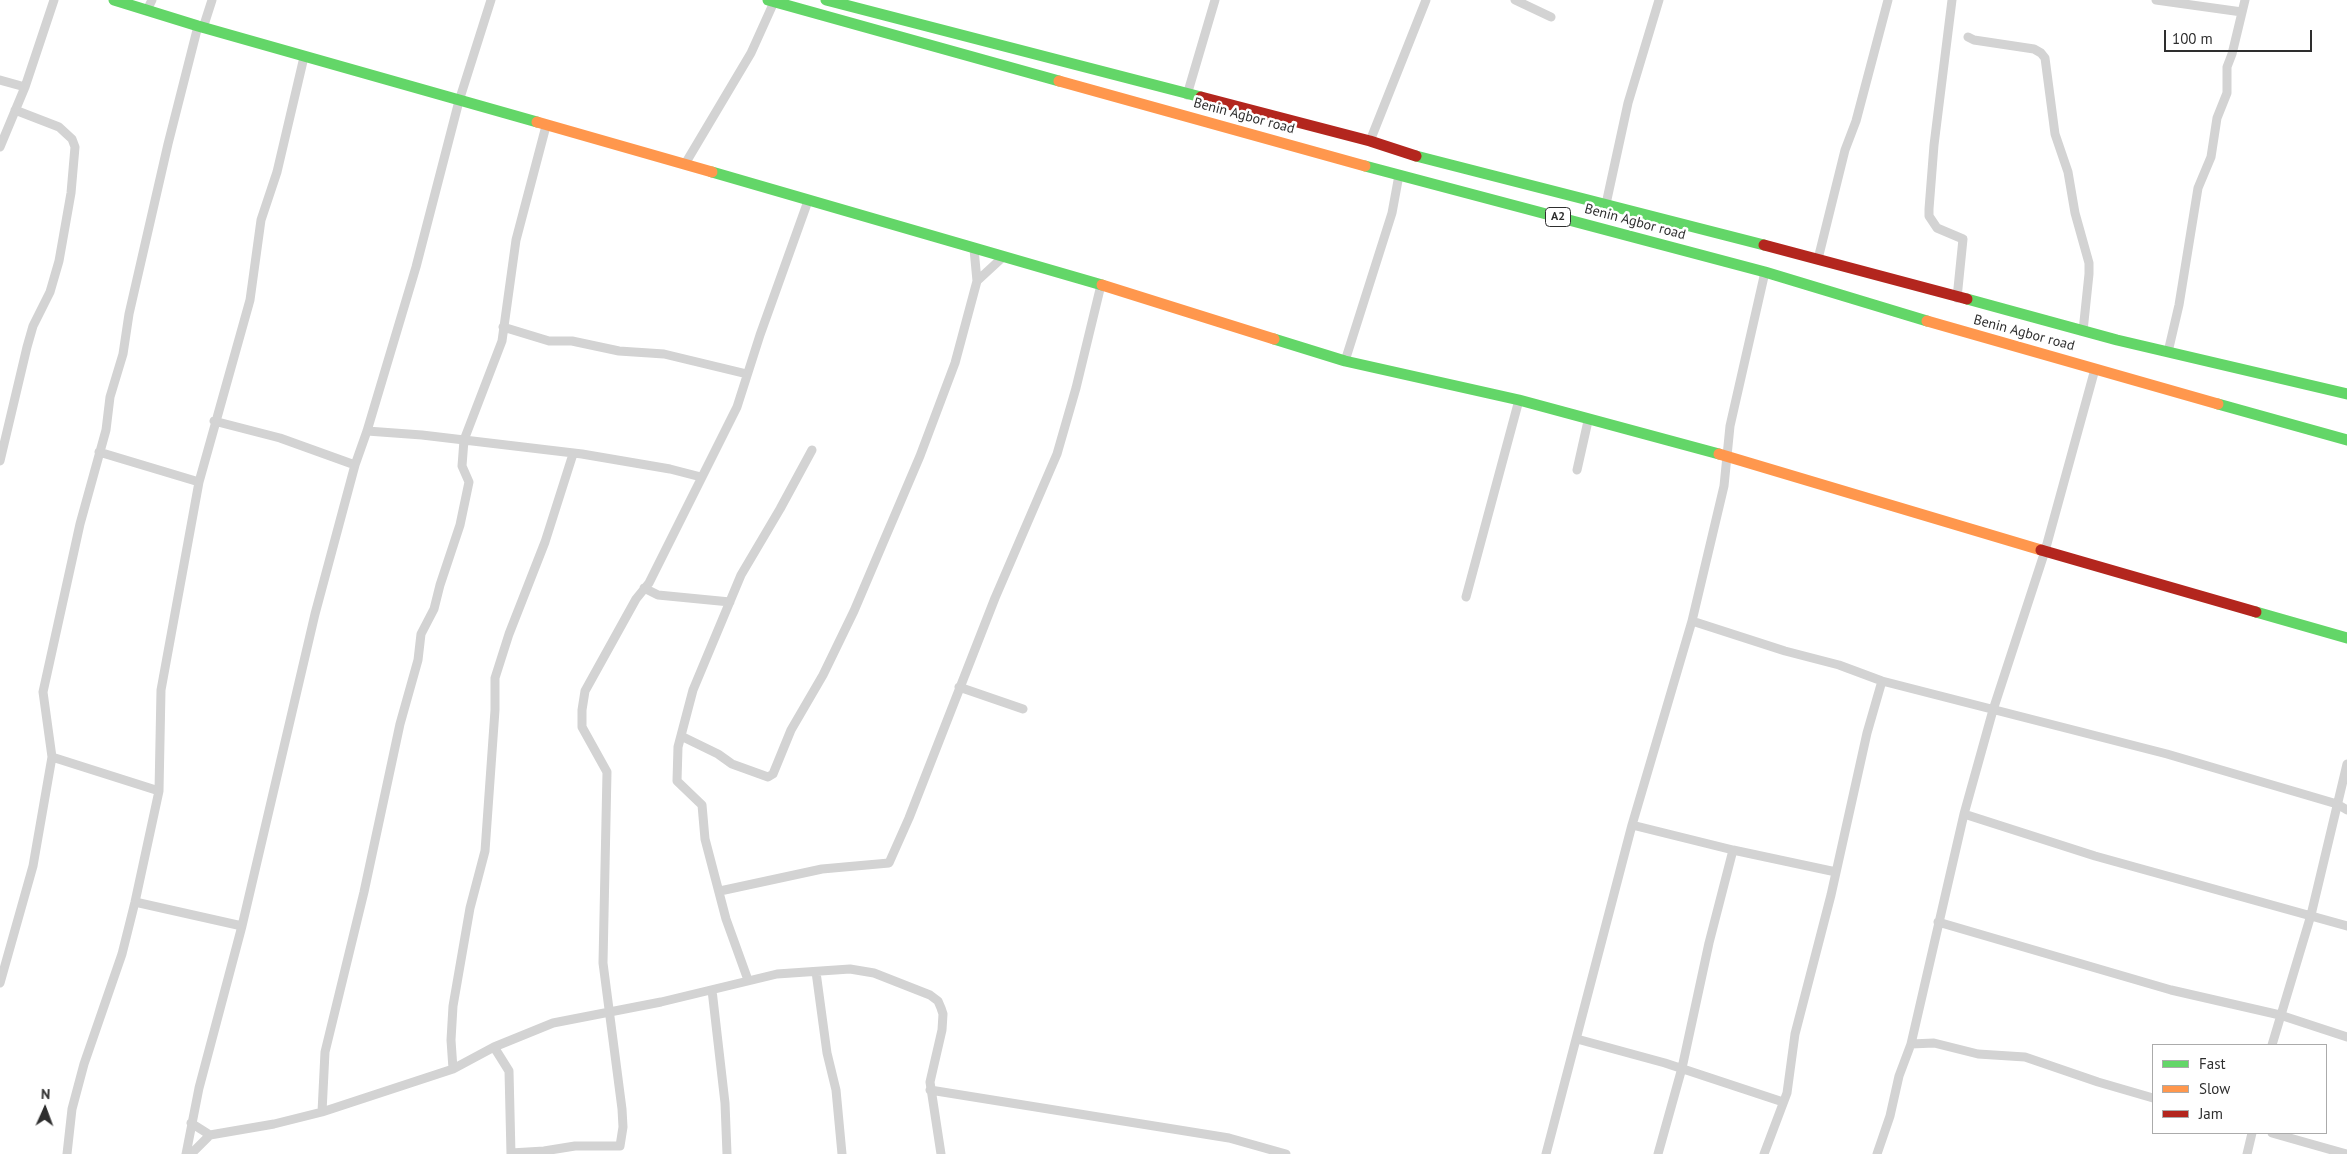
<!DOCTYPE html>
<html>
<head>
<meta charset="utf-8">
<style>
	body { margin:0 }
	#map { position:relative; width:2347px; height:1154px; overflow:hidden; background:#fff; font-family:"PT Sans",sans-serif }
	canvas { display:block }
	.legend { position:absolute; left:2152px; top:1044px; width:175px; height:90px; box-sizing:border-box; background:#fff; border:1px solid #ababab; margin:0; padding:6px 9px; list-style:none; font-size:15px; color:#2e2e2e }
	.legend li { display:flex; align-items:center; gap:10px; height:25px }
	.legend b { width:25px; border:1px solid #ababab }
	.north { position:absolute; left:20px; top:1084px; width:50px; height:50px; -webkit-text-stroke:4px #fff; paint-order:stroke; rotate:2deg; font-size:14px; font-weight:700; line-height:20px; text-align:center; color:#2e2e2e }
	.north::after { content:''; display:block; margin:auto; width:18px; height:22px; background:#2e2e2e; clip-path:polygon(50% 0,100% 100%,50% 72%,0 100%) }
	.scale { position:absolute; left:2164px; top:30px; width:148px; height:22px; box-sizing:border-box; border:2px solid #2e2e2e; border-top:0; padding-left:6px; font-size:15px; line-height:18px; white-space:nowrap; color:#2e2e2e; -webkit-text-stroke:4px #fff; paint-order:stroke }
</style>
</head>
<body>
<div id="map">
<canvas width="2347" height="1154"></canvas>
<ul class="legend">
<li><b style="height:6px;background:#63d668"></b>Fast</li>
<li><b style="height:6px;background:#ff974d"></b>Slow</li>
<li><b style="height:6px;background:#b3261e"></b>Jam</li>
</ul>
<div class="north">N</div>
<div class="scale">100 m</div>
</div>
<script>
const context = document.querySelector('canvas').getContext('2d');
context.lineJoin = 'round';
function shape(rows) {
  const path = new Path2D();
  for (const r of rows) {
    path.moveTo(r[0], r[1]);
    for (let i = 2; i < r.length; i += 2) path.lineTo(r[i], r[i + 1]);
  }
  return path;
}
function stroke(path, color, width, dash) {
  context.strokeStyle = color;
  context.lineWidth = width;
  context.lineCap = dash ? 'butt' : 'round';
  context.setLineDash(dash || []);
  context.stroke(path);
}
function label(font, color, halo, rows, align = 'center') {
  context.font = font + ' "PT Sans",sans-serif';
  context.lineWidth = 5;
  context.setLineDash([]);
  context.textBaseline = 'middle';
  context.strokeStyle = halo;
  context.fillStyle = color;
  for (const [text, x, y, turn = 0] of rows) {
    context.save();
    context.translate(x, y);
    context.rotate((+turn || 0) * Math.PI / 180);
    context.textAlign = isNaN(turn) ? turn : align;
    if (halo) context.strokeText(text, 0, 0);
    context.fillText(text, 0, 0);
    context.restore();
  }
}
const street = shape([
	[1515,0,1551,17],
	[1952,0,1934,145,1929,209,1929,216,1937,228,1963,239,1957,298],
	[2156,0,2242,12],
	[147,10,152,0],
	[203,28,212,0],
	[1968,37,1974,40,2034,49,2041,53,2045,58,2055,134,2068,172,2075,213,2089,263,2089,274,2083,331],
	[0,80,25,87],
	[1187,95,1215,0],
	[1370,141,1426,0],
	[0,147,25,87,54,0],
	[685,164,751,53,774,2],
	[1606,204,1628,103,1659,0],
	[1818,259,1845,150,1856,121,1888,0],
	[1765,272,1730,426,1724,486,1692,621,1785,651,1839,665,1882,681,2167,754,2337,804,2347,810],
	[977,281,1003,257],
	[503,327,549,341,572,341,619,351,664,354,747,374],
	[2168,352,2179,305,2198,188,2211,157,2217,118,2227,93,2227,67,2232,54,2245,0],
	[1345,361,1392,213,1399,175],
	[214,421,280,438,355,465],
	[367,431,422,435,582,454,670,469,701,477],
	[99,452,199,482],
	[0,461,27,347,33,326,50,292,59,261,71,193,75,147,72,139,59,127,15,110],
	[1577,470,1588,421],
	[644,588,658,595,730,602],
	[1466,597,1519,400],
	[1692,621,1632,825,1733,850,1836,872],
	[959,687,1023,709],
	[681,736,718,754,732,764,768,777,773,774,791,730,823,675,854,611,920,456,955,363,977,281,974,249],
	[52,757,159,791],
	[1964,814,2095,856,2347,926],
	[720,891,822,869,889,863,909,818,995,598,1057,454,1076,388,1101,285],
	[135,902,242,926],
	[1938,922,2171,990,2280,1015,2347,1037],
	[816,972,827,1053,836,1090,842,1154],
	[748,980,726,919,705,839,702,805,677,781,678,747,693,690,741,575,780,509,812,450],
	[0,983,33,866,52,757,43,692,80,524,106,430,110,397,123,354,129,314,168,144,198,26],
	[712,990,725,1103,727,1154],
	[1577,1039,1665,1063,1783,1102],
	[1911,1044,1934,1043,1978,1054,2025,1057,2098,1082,2153,1098],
	[2272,1045,2311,915,2347,764],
	[494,1047,553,1023,661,1002,777,974,850,969,874,973,930,995,938,1001,941,1008,943,1014,942,1030,930,1082,941,1154],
	[453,1069,451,1040,453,1006,470,908,485,851,495,710,495,678,509,634,545,542,573,454],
	[930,1090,1229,1138,1286,1154],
	[322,1112,325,1052,364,892,400,724,418,660,421,634,434,609,440,585,460,525,469,482,462,466,464,440,502,341,516,240,546,126],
	[191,1123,210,1135],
	[2272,1133,2346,1154],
	[511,1153,544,1151,575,1146,620,1146,623,1127,622,1109,603,963,607,772,582,727,582,710,585,691,636,599,649,583,737,407,760,335,808,201],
	[67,1154,72,1109,84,1064,122,954,135,902,159,791,161,690,199,482,250,300,261,220,277,172,304,57],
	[186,1154,199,1088,242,926,315,614,355,465,367,431,416,267,459,101,491,0],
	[191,1154,210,1135,274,1124,322,1112,453,1069,494,1047,509,1071,511,1154],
	[1546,1154,1632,825],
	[1658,1154,1682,1068,1709,943,1733,850],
	[1764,1154,1787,1093,1795,1034,1831,895,1867,733,1882,681],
	[1877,1154,1890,1116,1899,1076,1911,1044,1964,814,1993,710,2045,551,2095,369],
	[2247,1154,2252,1133]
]);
const fast = shape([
	[114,0,198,26,537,122],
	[768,0,1059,81],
	[826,0,1201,97],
	[1416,156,1764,245],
	[1365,166,1765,272,1927,321],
	[712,172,1102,285],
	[1967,299,2117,340,2347,394],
	[1274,339,1345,361,1519,400,1719,454],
	[2218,404,2347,440],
	[2256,612,2347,638]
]);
const slow = shape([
	[1059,81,1365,166],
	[537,122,712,172],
	[1102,285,1274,339],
	[1927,321,2218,404],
	[1719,454,2041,550]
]);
const jam = shape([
	[1201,97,1370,141,1416,156],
	[1764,245,1967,299],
	[2041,550,2256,612]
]);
const shields = [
	[1558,217,25]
];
const shieldNames = [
	["A2",1558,217]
];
const streetNames = [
	["Benin Agbor road",1244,116,15],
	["Benin Agbor road",1635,222,15],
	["Benin Agbor road",2024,333,15]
];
stroke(street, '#d3d3d3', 9);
stroke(fast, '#63d668', 11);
stroke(slow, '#ff974d', 11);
stroke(jam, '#b3261e', 11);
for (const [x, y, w] of shields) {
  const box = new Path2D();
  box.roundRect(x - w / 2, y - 9.5, w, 19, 4);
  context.fillStyle = '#fff';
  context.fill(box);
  stroke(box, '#2e2e2e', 1);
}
label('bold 12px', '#2e2e2e', null, shieldNames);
label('14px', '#2e2e2e', '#fff', streetNames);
</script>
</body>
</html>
